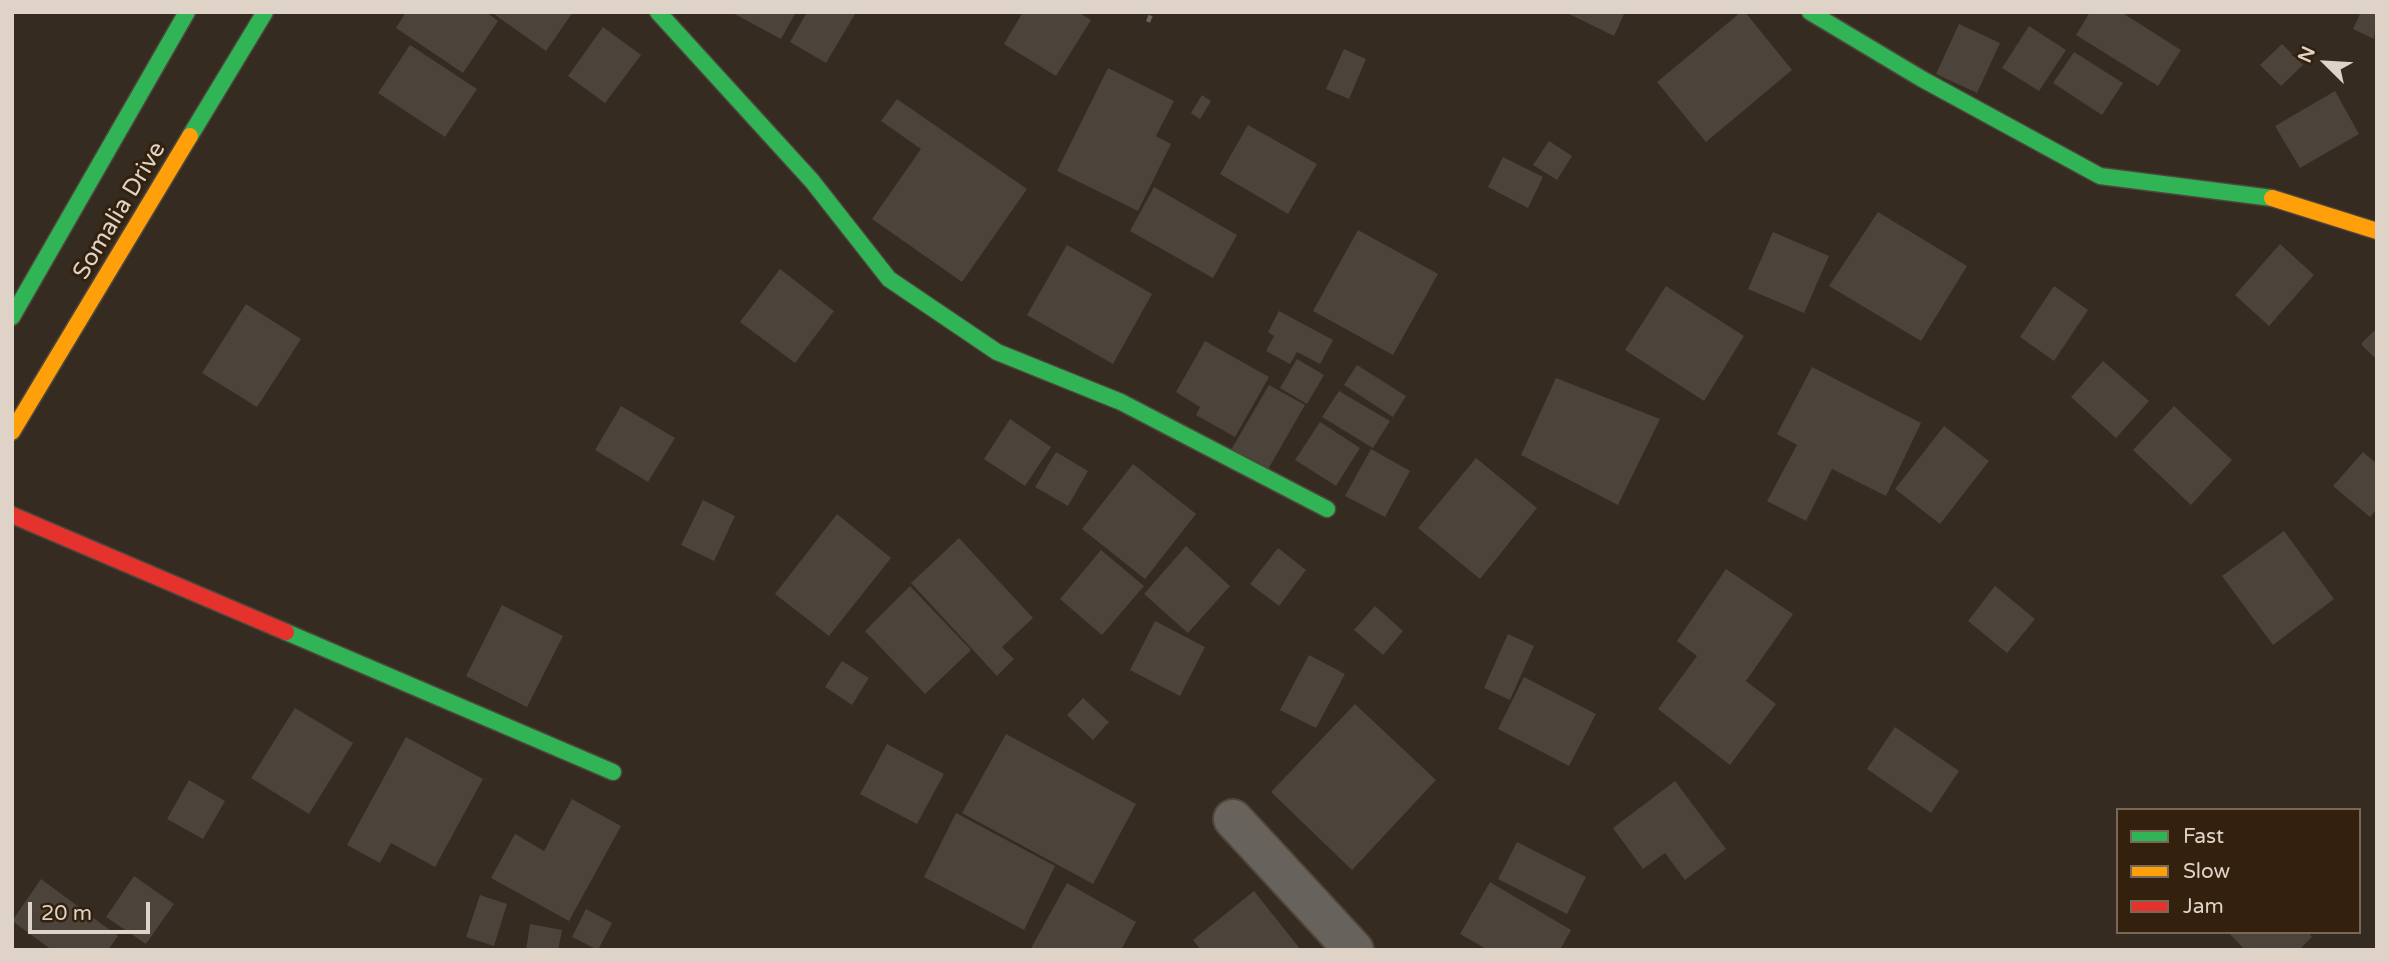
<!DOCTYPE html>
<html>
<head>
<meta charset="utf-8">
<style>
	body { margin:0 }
	#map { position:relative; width:2389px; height:962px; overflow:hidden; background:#352b20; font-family:"Varela Round",sans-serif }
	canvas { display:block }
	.frame { position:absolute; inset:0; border:14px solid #dfd3c7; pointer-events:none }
	.legend { position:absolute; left:2116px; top:808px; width:245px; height:126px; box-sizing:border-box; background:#33210e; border:2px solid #786858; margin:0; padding:9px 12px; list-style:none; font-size:21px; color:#dfd3c7 }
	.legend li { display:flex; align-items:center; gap:14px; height:35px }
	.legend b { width:35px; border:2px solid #786858 }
	.north { position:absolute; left:2291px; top:28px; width:70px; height:70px; -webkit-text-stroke:5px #33210e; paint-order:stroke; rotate:294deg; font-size:19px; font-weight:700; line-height:28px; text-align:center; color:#dfd3c7 }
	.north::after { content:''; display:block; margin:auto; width:24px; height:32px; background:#dfd3c7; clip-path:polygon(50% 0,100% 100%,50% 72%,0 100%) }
	.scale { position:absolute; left:28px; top:902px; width:122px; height:32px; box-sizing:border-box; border:4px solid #dfd3c7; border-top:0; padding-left:9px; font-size:21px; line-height:24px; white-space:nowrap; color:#dfd3c7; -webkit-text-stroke:5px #33210e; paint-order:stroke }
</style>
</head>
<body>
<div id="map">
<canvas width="2389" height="962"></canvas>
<div class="frame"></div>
<ul class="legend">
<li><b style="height:9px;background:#30b455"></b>Fast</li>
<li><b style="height:9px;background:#ff9f0a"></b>Slow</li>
<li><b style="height:9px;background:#e5322d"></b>Jam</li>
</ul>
<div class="north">N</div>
<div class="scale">20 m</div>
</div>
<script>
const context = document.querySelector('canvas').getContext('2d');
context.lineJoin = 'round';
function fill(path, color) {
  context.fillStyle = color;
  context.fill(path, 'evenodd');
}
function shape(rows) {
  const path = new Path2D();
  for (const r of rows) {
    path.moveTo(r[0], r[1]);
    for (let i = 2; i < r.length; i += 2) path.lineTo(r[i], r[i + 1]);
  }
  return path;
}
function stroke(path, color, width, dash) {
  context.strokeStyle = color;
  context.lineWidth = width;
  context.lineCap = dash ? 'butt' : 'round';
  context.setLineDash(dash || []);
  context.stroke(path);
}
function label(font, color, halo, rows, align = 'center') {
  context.font = font + ' "Varela Round",sans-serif';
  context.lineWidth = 6;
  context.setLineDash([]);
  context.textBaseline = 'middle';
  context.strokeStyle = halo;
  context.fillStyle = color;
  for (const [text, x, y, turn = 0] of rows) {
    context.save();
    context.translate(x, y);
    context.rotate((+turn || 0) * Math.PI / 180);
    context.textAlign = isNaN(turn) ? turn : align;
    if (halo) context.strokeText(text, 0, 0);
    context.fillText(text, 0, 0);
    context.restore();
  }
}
const building = shape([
	[406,12,486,12,498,21,463,73,396,28],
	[491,12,573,12,546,51],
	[731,12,796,12,781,39],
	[807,12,855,14,826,63,790,42],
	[1023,12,1078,12,1091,20,1056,76,1004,44],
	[1565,12,1625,12,1614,36],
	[1741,12,1745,12,1792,70,1706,142,1657,82],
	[2090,12,2121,12,2181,50,2158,86,2076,35],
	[2361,12,2377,12,2374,39,2353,29],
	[1959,24,2000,43,1977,93,1936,74],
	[2029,26,2066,50,2039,91,2002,68],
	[603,27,641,55,605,103,568,76],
	[2282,44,2303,65,2281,86,2260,65],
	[410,45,477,89,445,137,378,93],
	[1344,49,1366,59,1349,99,1326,89],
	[2074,52,2123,83,2102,115,2053,83],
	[1108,68,1174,101,1156,136,1171,144,1138,211,1057,171],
	[2335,91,2359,134,2300,168,2275,126],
	[1202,95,1211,101,1200,119,1191,113],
	[897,99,1027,189,962,282,872,219,921,149,881,121],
	[1248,125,1317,164,1288,214,1220,174],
	[1549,141,1572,156,1557,180,1533,165],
	[1503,157,1543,177,1528,208,1488,187],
	[1154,187,1237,235,1213,278,1130,231],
	[1878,212,1967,266,1921,341,1829,286],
	[1358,230,1438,274,1393,355,1313,311],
	[1773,232,1829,256,1804,313,1748,289],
	[2280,244,2314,275,2269,326,2235,295],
	[1067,245,1152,294,1113,364,1027,315],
	[780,269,834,311,795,363,740,322],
	[1666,286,1744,336,1704,401,1625,350],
	[2054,286,2088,310,2054,361,2020,337],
	[246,304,301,339,257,407,202,373],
	[1279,311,1333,340,1320,364,1297,352,1290,364,1266,351,1274,336,1268,332],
	[2377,328,2377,360,2361,344],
	[1205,341,1269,377,1235,437,1196,415,1200,407,1176,392],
	[1297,359,1324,375,1307,404,1280,388],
	[2103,361,2149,401,2116,438,2071,397],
	[1357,365,1406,396,1393,417,1344,385],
	[1812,367,1921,423,1886,496,1832,469,1806,521,1767,501,1797,445,1777,434],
	[1556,378,1660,419,1618,505,1521,455],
	[1269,385,1305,405,1267,471,1231,450],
	[1339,391,1390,421,1373,448,1322,417],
	[621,406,675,438,648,482,595,450],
	[2174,406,2232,460,2191,505,2133,450],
	[1010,419,1051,447,1025,486,984,459],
	[1320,422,1360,448,1336,486,1295,460],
	[1944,426,1989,461,1940,524,1895,489],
	[1371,449,1410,471,1385,517,1345,496],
	[1056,452,1088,471,1068,506,1035,487],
	[2363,452,2377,464,2377,509,2370,517,2333,486],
	[1476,458,1537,508,1480,579,1418,528],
	[1133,464,1196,514,1145,579,1082,529],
	[703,500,735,516,714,561,681,545],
	[837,514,891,558,829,636,775,594],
	[2284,531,2334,599,2273,645,2222,576],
	[959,538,1033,618,1002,647,1014,659,997,676,911,583],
	[1186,546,1230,586,1188,633,1144,594],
	[1278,548,1306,570,1279,606,1250,584],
	[1101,550,1144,586,1102,635,1060,599],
	[1726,569,1793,614,1746,681,1776,704,1730,765,1658,709,1697,656,1677,641],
	[910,586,971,650,925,694,865,631],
	[1995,586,2035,619,2007,653,1968,621],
	[502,605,563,636,527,707,466,676],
	[1375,606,1403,631,1383,655,1354,630],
	[1155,621,1205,647,1180,696,1130,670],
	[1508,634,1534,646,1510,700,1484,688],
	[1309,655,1345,674,1316,728,1280,710],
	[842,661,869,678,852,705,825,687],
	[1524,677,1596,714,1569,766,1498,729],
	[1083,698,1109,722,1093,740,1067,715],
	[1355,704,1436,780,1352,870,1271,792],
	[295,708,353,743,309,814,251,778],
	[1895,727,1959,771,1931,813,1867,769],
	[1006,734,1136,804,1093,884,962,813],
	[406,737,483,779,435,867,391,843,380,863,347,845],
	[887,744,944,774,917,824,860,794],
	[189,780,225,801,203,839,167,819],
	[1675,781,1726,849,1685,880,1665,853,1643,869,1613,828],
	[572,799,621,826,569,921,491,878,515,834,544,851],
	[956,813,1055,866,1024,930,924,877],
	[1517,842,1586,877,1567,914,1498,879],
	[134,876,174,904,146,944,106,917],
	[41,879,118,936,108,950,52,950,12,921],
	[1490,882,1571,930,1560,950,1488,950,1460,934],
	[1067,883,1136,922,1121,950,1030,950],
	[1254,891,1301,950,1201,950,1193,940],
	[480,895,507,904,494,946,466,937],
	[586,909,612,923,598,950,572,937],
	[530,924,562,930,558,950,526,950],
	[2228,932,2308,932,2312,937,2299,950,2245,950]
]);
const path = shape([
	[1148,22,1152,12]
]);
const street = shape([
	[1233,819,1354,950]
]);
const fast = shape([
	[658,12,812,181,889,279,997,352,1121,402,1327,509],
	[1810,12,1922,79,2100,176,2272,198],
	[190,136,265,12],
	[12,317,187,12],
	[286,632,613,772]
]);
const slow = shape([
	[2272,198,2377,231],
	[12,432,190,136]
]);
const jam = shape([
	[12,515,286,632]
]);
const streetNames = [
	["Somalia Drive",120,211,-59]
];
fill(building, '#4c433a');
stroke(street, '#4f463c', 42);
stroke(fast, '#4f463c', 19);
stroke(slow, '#4f463c', 19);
stroke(jam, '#4f463c', 19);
stroke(path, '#69635d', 4.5, [7, 3.5]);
stroke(street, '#67625c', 38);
stroke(fast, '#30b455', 16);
stroke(slow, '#ff9f0a', 16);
stroke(jam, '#e5322d', 16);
label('24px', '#dfd3c7', '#33210e', streetNames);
</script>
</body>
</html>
